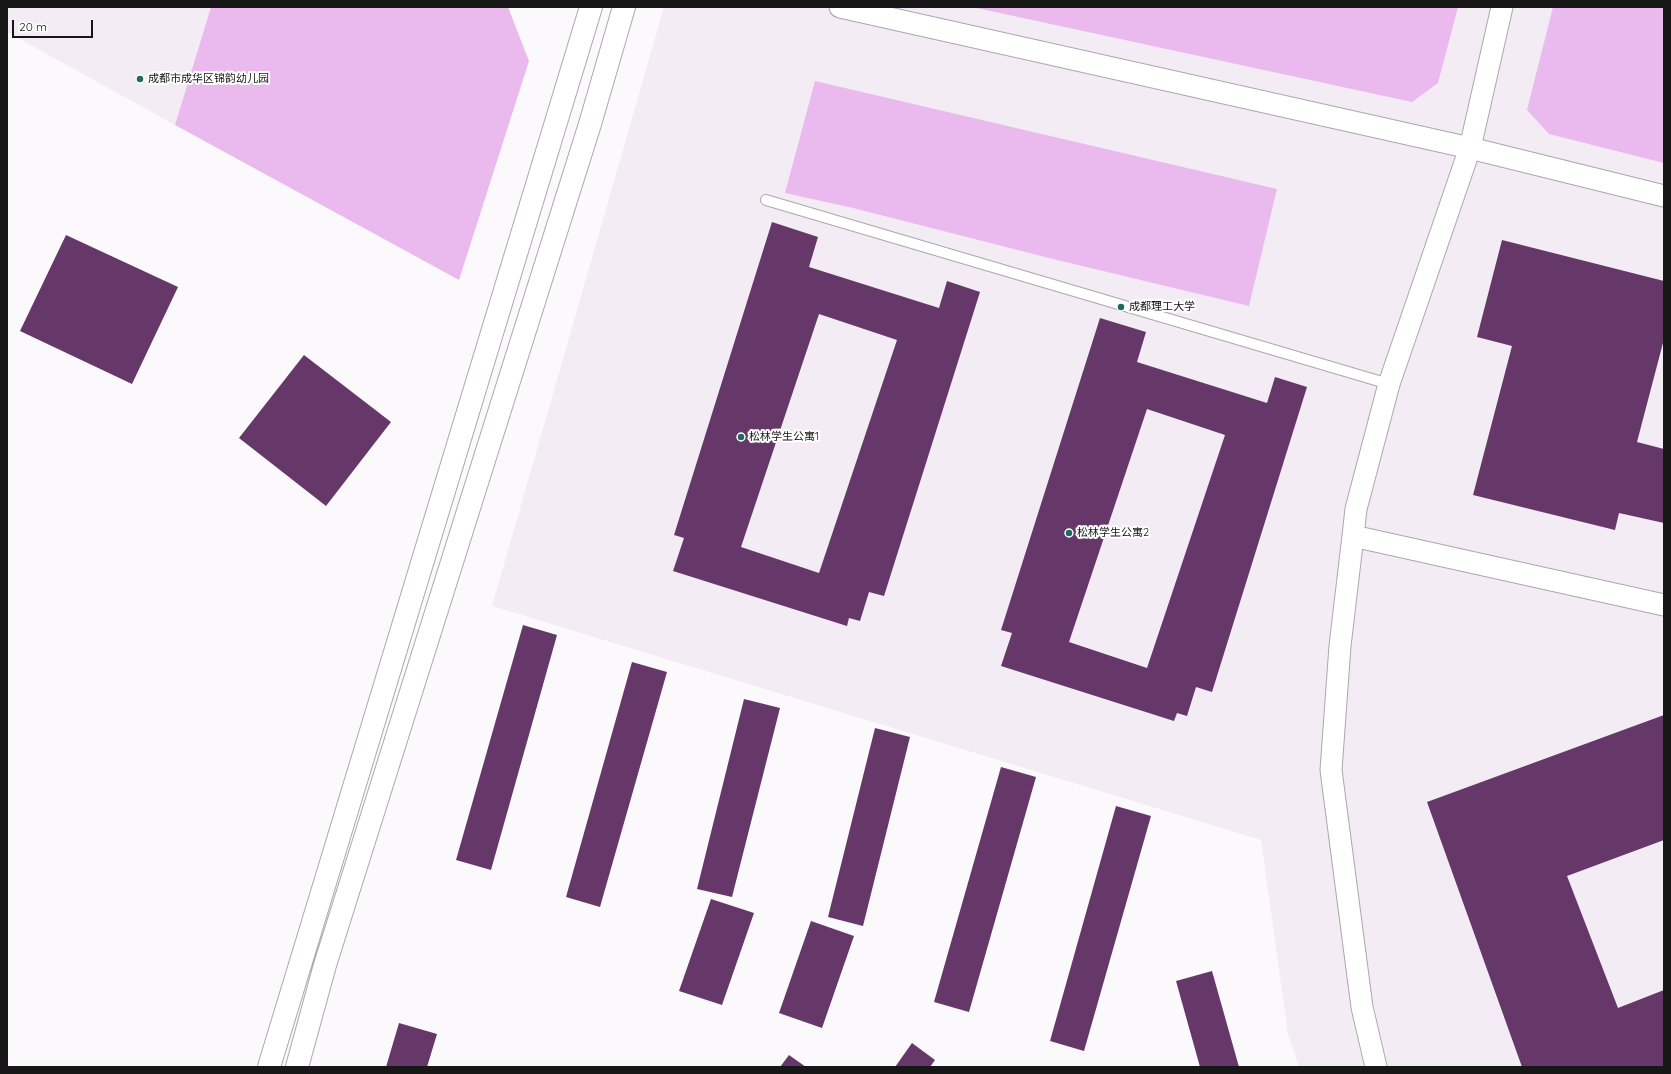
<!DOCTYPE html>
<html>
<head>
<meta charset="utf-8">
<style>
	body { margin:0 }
	#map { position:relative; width:1671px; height:1074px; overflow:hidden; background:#fcf9fc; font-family:Quicksand,sans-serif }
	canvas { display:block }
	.frame { position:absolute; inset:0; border:8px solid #181718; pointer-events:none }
	.scale { position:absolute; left:12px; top:20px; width:81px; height:18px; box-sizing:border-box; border:2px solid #181718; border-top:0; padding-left:5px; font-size:12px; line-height:14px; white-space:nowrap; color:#181718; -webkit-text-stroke:3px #fff; paint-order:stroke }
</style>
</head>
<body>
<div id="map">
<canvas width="1671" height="1074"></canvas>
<div class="frame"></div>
<div class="scale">20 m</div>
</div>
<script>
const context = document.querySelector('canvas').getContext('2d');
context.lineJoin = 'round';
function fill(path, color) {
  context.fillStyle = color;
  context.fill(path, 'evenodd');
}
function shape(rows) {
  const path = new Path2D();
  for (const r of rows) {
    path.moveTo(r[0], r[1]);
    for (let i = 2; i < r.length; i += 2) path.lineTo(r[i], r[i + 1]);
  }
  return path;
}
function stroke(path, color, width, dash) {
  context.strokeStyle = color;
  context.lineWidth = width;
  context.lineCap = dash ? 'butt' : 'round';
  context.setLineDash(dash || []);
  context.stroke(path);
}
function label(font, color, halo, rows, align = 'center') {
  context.font = font + ' Quicksand,"Noto Sans SC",sans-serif';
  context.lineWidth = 4;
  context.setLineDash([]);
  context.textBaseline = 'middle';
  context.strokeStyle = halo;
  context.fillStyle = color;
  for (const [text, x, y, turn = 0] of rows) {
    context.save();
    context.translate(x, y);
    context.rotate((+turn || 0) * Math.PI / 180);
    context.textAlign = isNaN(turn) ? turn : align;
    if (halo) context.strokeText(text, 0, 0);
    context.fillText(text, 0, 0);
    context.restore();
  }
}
const built = shape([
	[7,7,211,7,175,125,7,32],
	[664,7,1664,7,1664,1067,1299,1067,1288,1034,1261,840,492,606]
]);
const green = shape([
	[211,7,508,7,529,61,459,280,175,125],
	[972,7,1458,7,1438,83,1412,102],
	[1553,7,1664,7,1664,163,1549,134,1527,110],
	[815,81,1277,189,1249,306,1053,259,853,208,785,193]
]);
const building = shape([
	[772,222,818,237,809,267,939,308,947,281,980,292,884,596,869,592,860,621,849,618,847,626,673,571,684,538,674,535],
	[819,314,897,340,819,573,741,547],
	[66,235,178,287,132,384,20,331],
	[1502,240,1664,281,1664,339,1637,442,1664,449,1664,523,1619,513,1615,530,1473,495,1512,346,1477,337],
	[1100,318,1146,332,1137,362,1267,403,1275,377,1307,387,1212,692,1196,687,1187,716,1177,713,1174,721,1001,666,1012,633,1001,630],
	[1147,409,1225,435,1147,668,1069,642],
	[304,355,391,422,326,506,239,438],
	[523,625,557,635,491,870,456,860],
	[632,662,667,672,600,907,566,897],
	[744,699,780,708,732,897,697,889],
	[1664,715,1664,840,1567,876,1618,1008,1664,990,1664,1067,1522,1067,1427,802],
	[875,728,910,737,863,926,828,917],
	[1001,767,1036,777,969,1012,934,1002],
	[1116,806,1151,816,1084,1051,1050,1041],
	[711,899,754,913,722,1005,679,991],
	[811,921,854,936,822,1028,779,1013],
	[1212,971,1239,1067,1200,1067,1176,981],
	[399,1023,437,1034,427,1067,386,1067],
	[912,1043,935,1060,930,1067,895,1067],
	[789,1055,806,1067,780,1067]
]);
const service = shape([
	[766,200,1389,384]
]);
const minor = shape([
	[840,7,1470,148,1664,196],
	[1353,536,1664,605],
	[1376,1067,1362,1007,1331,770,1340,646,1353,536,1356,509,1389,384,1470,148,1502,7]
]);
const tertiary = shape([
	[269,1067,591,7],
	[297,1067,325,965,590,124,624,7]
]);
const markers = [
	[140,79,4,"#226a61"],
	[1121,307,4,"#226a61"],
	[741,437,4,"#226a61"],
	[1069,533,4,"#226a61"]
];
const poiNames = [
	["成都市成华区锦韵幼儿园",148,79],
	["成都理工大学",1129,307],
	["松林学生公寓1",749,437],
	["松林学生公寓2",1077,533]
];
fill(built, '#f4ecf4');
fill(green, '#eab9ed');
fill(building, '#653869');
stroke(service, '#aaa8aa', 12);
stroke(minor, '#aaa8aa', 23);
stroke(tertiary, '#aaa8aa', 24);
stroke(service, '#fff', 10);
stroke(minor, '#fff', 21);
stroke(tertiary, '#fff', 22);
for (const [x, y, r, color] of markers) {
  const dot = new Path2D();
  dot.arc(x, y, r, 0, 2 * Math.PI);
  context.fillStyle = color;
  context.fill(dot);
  stroke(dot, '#fff', 1.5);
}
label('11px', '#181718', '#fff', poiNames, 'left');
</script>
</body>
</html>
